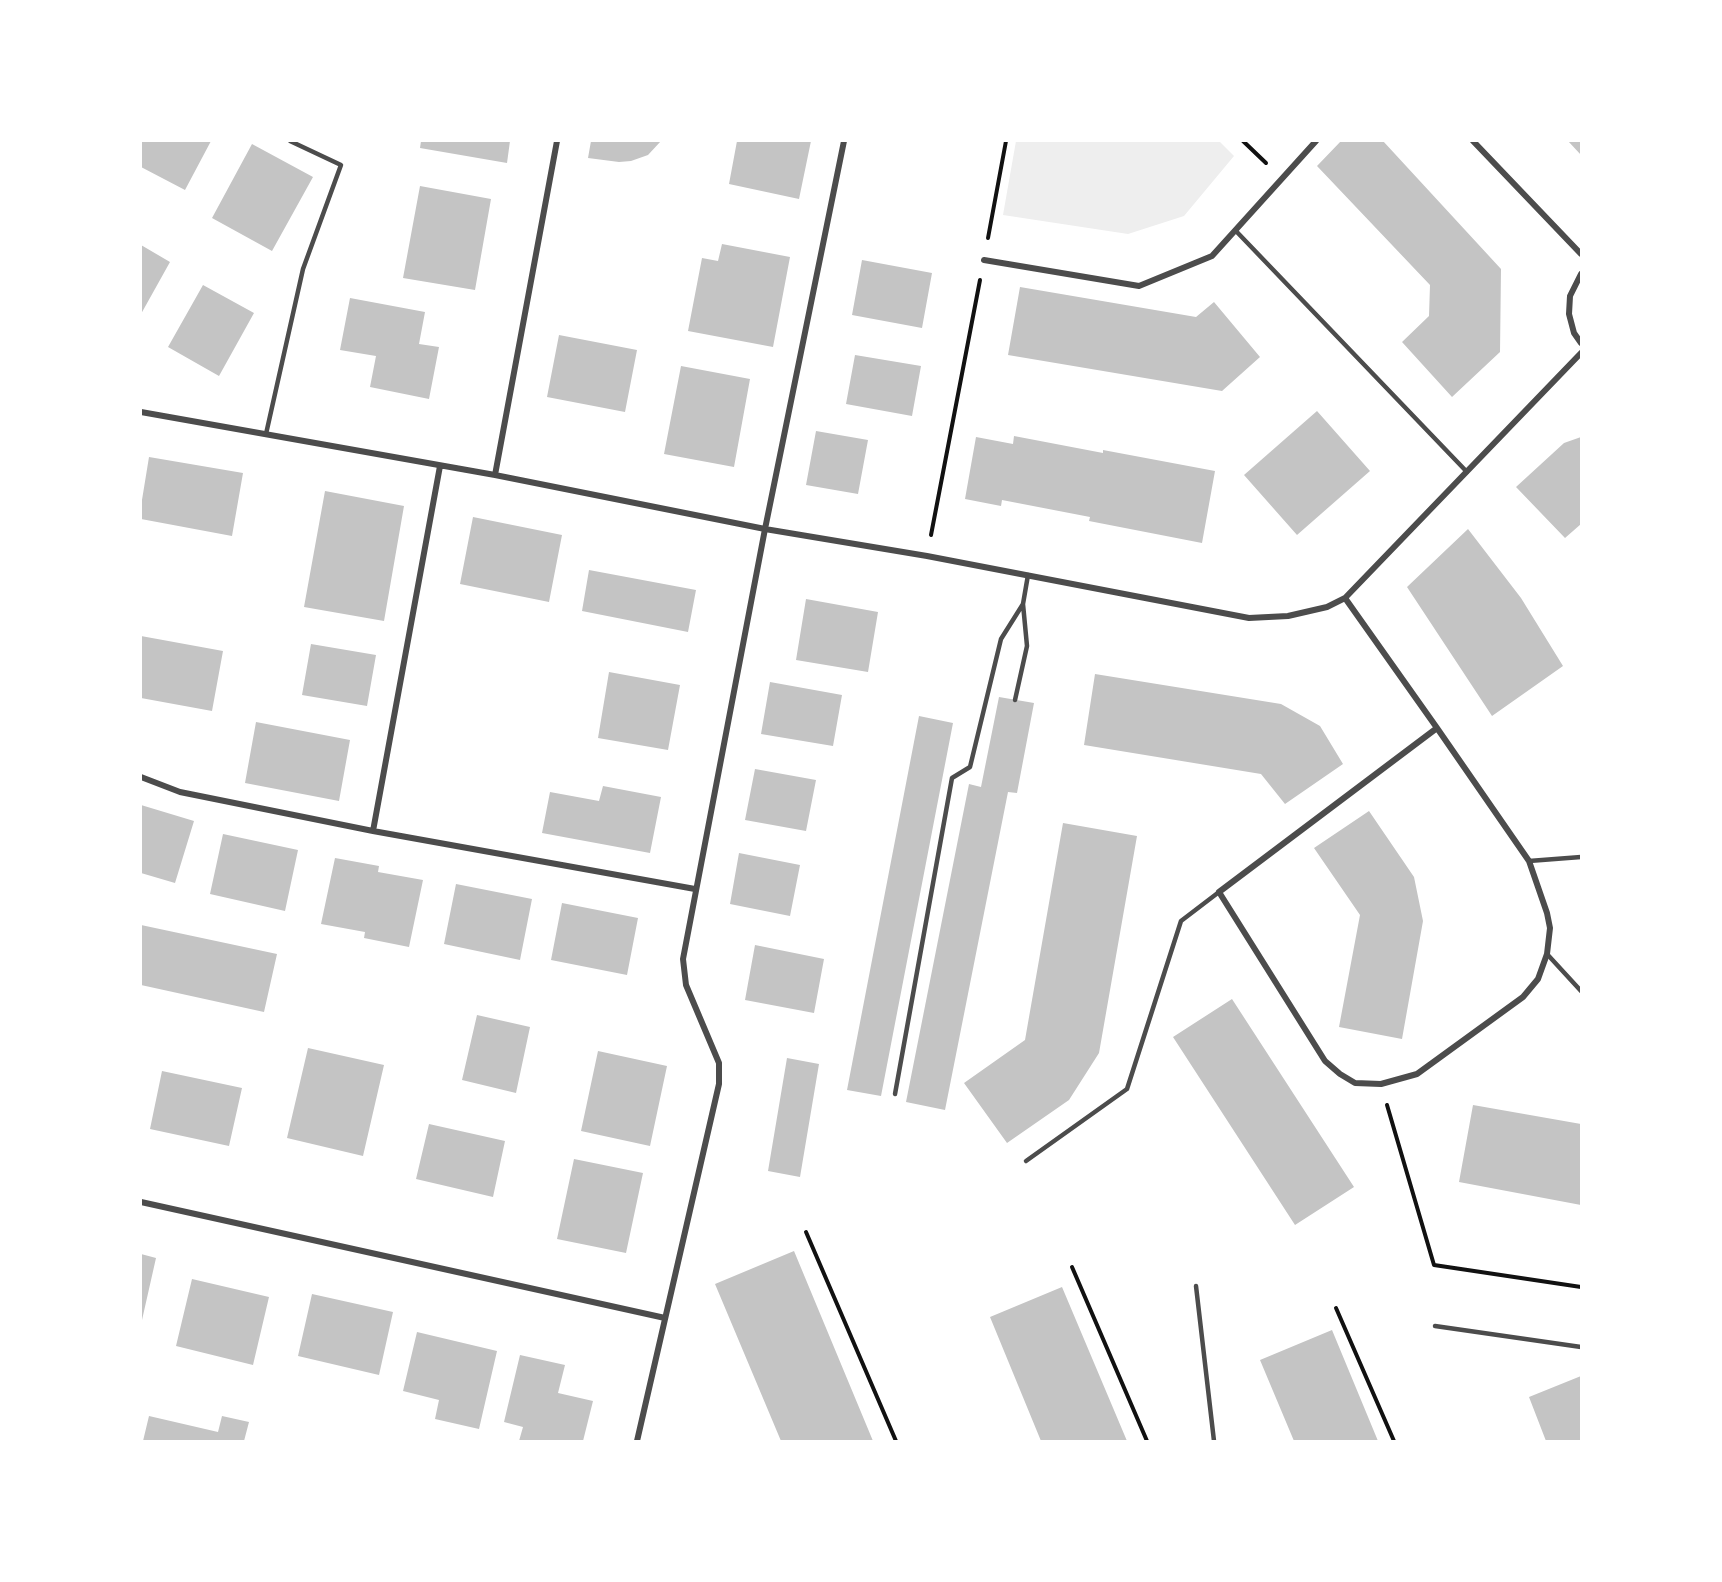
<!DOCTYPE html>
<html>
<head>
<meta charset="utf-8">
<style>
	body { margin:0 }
	#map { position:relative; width:1722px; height:1582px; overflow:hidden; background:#fff; font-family:"Varela Round",sans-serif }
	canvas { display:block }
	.frame { position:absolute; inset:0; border:142px solid #fff; pointer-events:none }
</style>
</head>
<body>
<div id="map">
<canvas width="1722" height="1582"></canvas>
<div class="frame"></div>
</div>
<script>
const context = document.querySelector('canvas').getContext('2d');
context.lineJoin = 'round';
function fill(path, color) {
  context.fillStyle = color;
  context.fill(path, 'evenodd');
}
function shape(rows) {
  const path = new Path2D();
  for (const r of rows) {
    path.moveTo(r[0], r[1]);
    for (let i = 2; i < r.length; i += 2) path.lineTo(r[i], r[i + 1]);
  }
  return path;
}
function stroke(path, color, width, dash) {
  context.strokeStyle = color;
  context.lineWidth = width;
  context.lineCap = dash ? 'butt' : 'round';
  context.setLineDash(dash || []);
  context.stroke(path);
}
const green = shape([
	[1016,141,1219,141,1234,156,1184,216,1128,234,1003,215]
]);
const building = shape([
	[141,141,211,141,185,190,141,167],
	[421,141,510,141,507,163,420,148],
	[591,141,661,141,648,155,631,161,619,162,588,158],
	[737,141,811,141,799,199,729,184],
	[1341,141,1383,141,1501,269,1500,352,1452,397,1402,342,1429,316,1430,285,1317,166],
	[1568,141,1581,141,1581,155],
	[252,144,313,177,272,251,212,218],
	[420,186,491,199,475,290,403,278],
	[722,244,790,257,773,347,688,331,702,258,718,261],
	[141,245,170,262,141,314],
	[862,260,932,273,922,328,852,315],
	[203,285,254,313,219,376,168,347],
	[1020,287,1196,317,1214,302,1260,357,1222,391,1008,355],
	[350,298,425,312,419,344,439,347,429,399,370,387,376,356,340,350],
	[559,335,637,350,625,412,547,397],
	[855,355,921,366,912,416,846,404],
	[681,366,750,379,734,467,664,454],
	[1317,411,1370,471,1297,535,1244,475],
	[816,431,868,440,858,494,806,485],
	[1014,436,1103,453,1103,450,1215,471,1202,543,1089,521,1090,517,1002,500,1001,506,965,499,976,437,1013,444],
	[1581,437,1581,524,1565,538,1516,487,1564,443],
	[149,457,243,473,232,536,141,519,141,506],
	[325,491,404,506,384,621,304,607],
	[473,517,562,535,549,602,460,584],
	[1468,529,1521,598,1563,666,1492,716,1407,587],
	[589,570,696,590,688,632,582,611],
	[806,599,878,612,868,672,796,660],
	[141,636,223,651,212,711,141,698],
	[311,644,376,655,367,706,302,695],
	[609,672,680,685,668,750,598,738],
	[1095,674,1281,704,1320,726,1343,764,1285,804,1261,774,1084,745],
	[770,682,842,695,833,746,761,734],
	[999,697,1034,703,1017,793,1008,792,945,1110,906,1102,969,784,981,787],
	[919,716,953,723,881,1096,847,1090],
	[256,722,350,740,339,801,245,783],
	[755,769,816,780,806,831,745,820],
	[603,786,661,797,650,853,542,833,550,792,599,801],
	[141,805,194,821,175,883,141,873],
	[1369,811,1414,877,1423,921,1402,1039,1339,1027,1360,915,1314,848],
	[1063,823,1137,836,1099,1053,1069,1100,1007,1143,964,1083,1025,1040],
	[223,834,298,850,285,911,210,894],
	[739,853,800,865,790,916,730,904],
	[335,858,379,866,378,872,423,880,409,947,364,938,365,932,321,924],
	[456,884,532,899,520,960,444,944],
	[562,903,638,918,627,975,551,960],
	[141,925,277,954,264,1012,141,985],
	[755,945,824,959,814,1013,745,1000],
	[1232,999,1354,1187,1295,1225,1173,1037],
	[477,1015,530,1027,516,1093,462,1080],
	[308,1048,384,1065,363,1156,287,1138],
	[598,1051,667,1066,650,1146,581,1131],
	[787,1058,819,1064,800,1177,768,1171],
	[162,1071,242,1088,229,1146,150,1129],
	[1473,1105,1581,1124,1581,1205,1459,1182],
	[429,1124,505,1141,493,1197,416,1179],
	[574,1159,643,1173,626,1253,557,1239],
	[794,1251,873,1441,781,1441,715,1284],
	[141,1254,156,1258,142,1320,141,1319],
	[192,1279,269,1297,253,1365,176,1346],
	[1062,1287,1127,1441,1041,1441,990,1317],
	[312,1294,393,1312,379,1375,298,1356],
	[1332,1330,1378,1441,1294,1441,1260,1360],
	[417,1332,497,1351,479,1429,435,1419,439,1400,403,1391],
	[520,1355,565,1365,558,1393,593,1401,583,1441,519,1441,523,1427,504,1422],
	[1581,1376,1581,1441,1546,1441,1529,1397],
	[149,1416,218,1432,222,1416,249,1422,244,1441,143,1441]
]);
const path = shape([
	[1243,141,1266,163],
	[988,238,1006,141],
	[931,535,980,280],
	[1387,1105,1434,1265,1581,1287],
	[806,1232,896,1441],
	[1072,1267,1147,1441],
	[1336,1308,1394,1441]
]);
const service = shape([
	[1235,230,1467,472],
	[266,434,303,269,341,165,290,141],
	[1015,700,1027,646,1023,604],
	[1529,861,1581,857],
	[1547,954,1581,991],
	[895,1094,952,778,970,767,1001,639,1023,604,1028,575],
	[1026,1161,1127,1089,1181,921,1219,892],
	[1196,1286,1214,1441],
	[1435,1326,1581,1347]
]);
const minor = shape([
	[1473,141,1581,254],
	[984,260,1139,286,1212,256,1316,141],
	[1581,274,1570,296,1569,314,1574,333,1581,343],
	[141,412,495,475,765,529,927,556,1249,618,1288,616,1327,607,1345,598,1581,353],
	[495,475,557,141],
	[1345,598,1437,728,1529,861,1547,913,1550,928,1547,954,1538,979,1523,997,1417,1074,1381,1084,1355,1083,1340,1074,1325,1061,1219,892,1437,728],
	[141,777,180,792,373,831,695,889],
	[373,831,440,466],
	[141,1202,665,1318],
	[637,1441,719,1084,719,1063,686,985,683,959,765,529,844,141]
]);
fill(green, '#eee');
fill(building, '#c4c4c4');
stroke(path, '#111', 4);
stroke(service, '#4c4c4c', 4.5);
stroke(minor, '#4c4c4c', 6);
</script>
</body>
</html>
